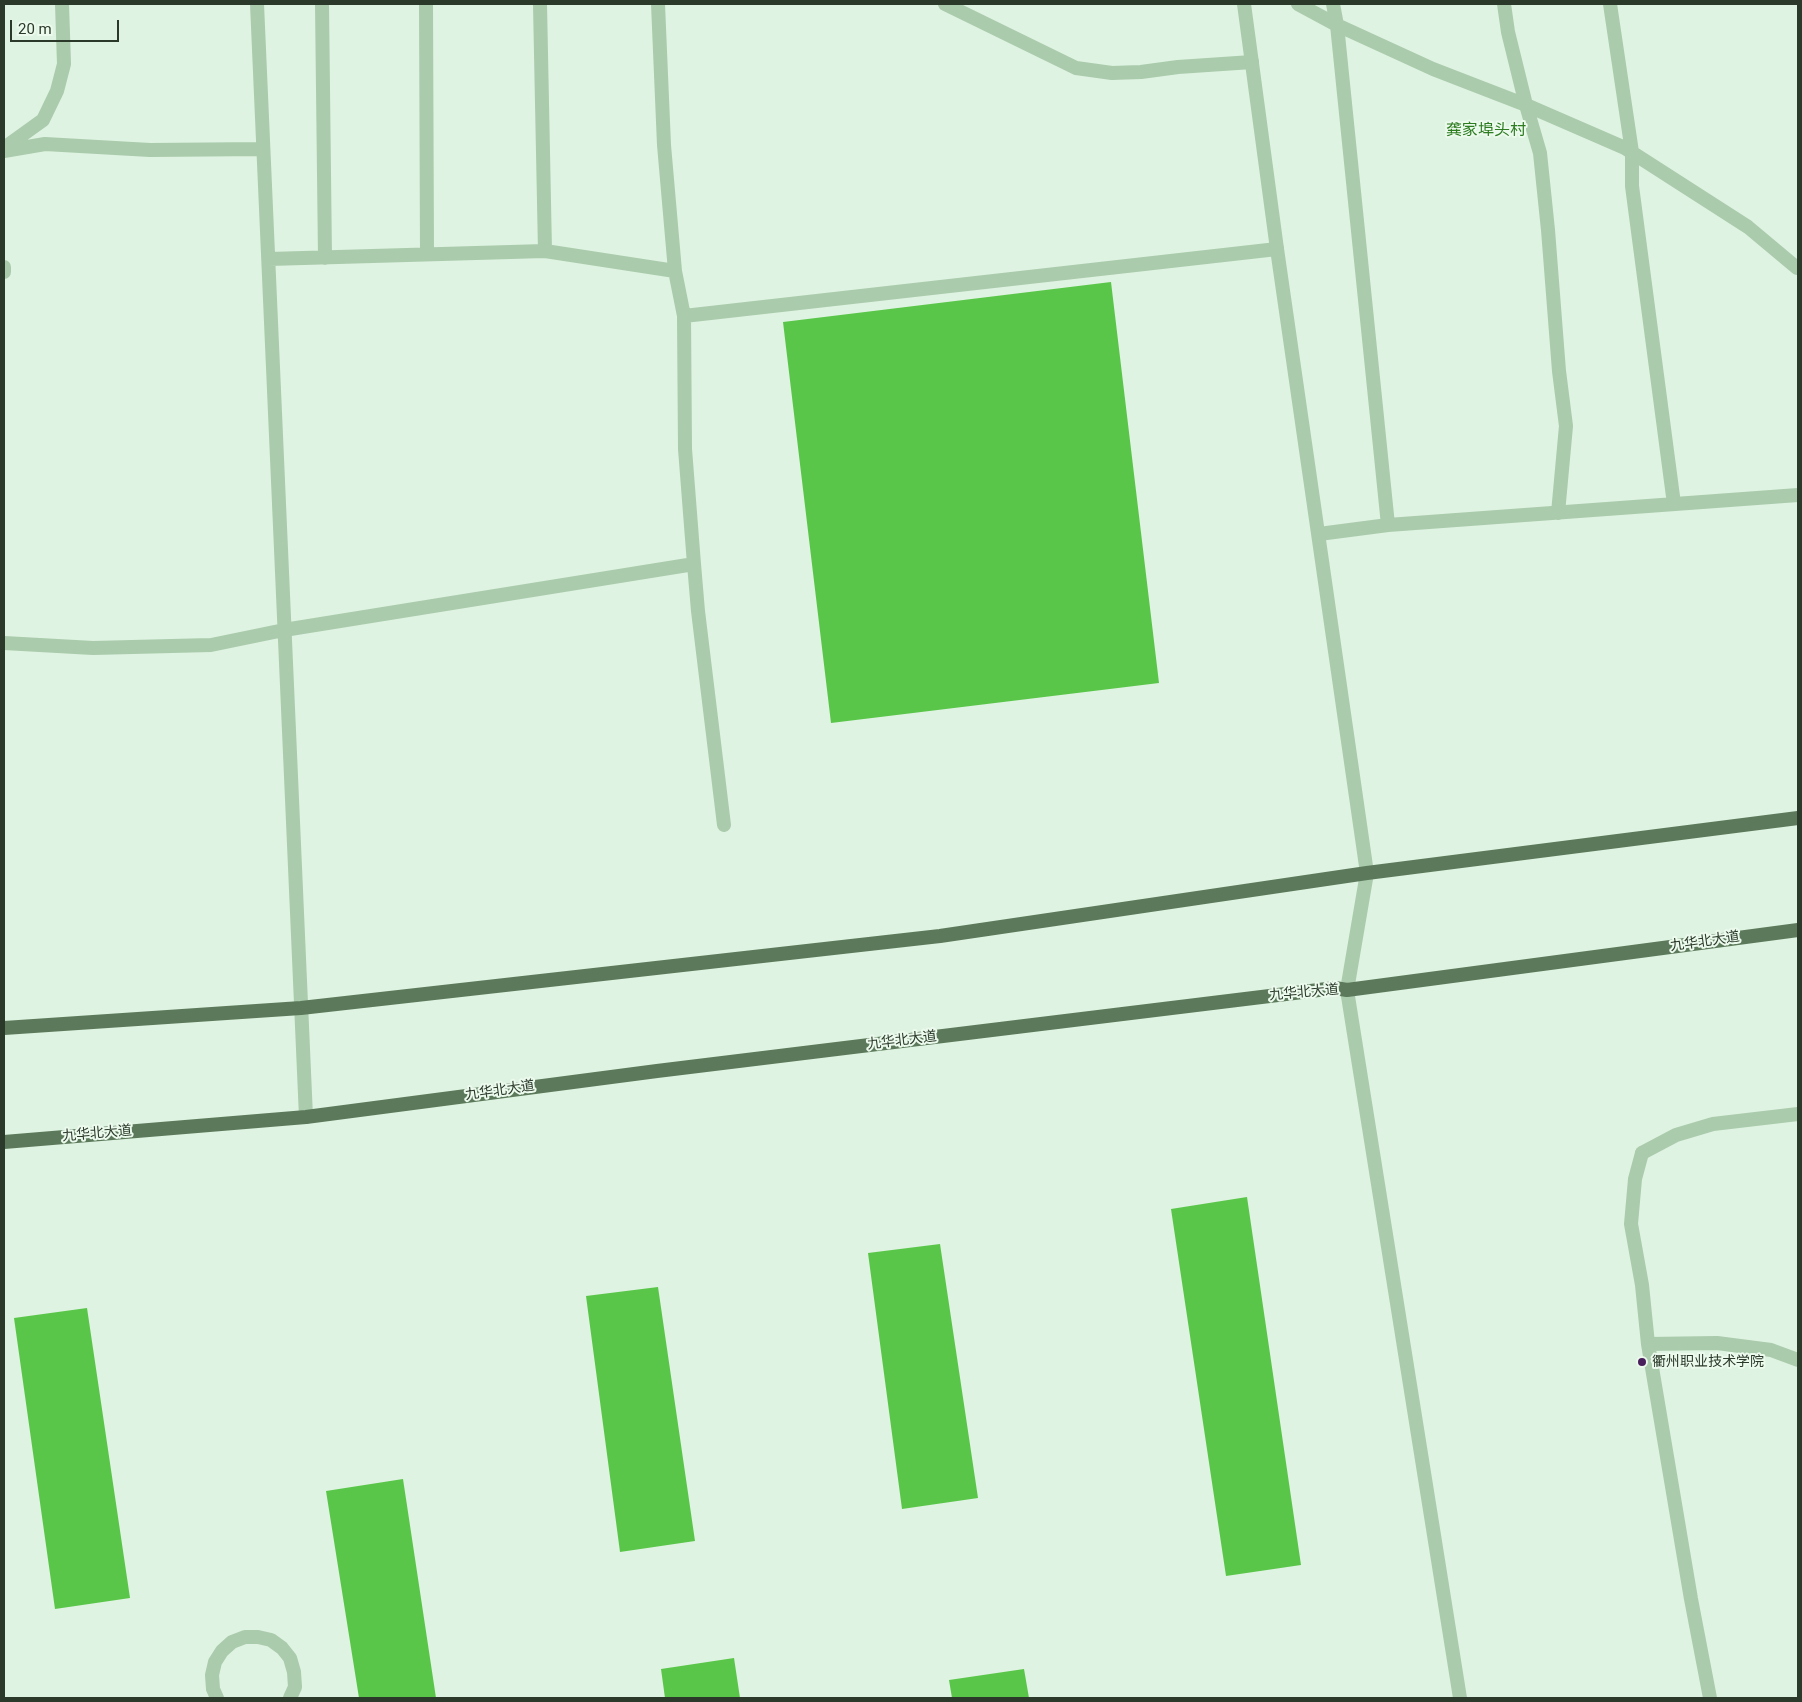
<!DOCTYPE html>
<html>
<head>
<meta charset="utf-8">
<style>
	body { margin:0 }
	#map { position:relative; width:1802px; height:1702px; overflow:hidden; background:#def3e1; font-family:Roboto,sans-serif }
	canvas { display:block }
	.frame { position:absolute; inset:0; border:5px solid #2a3929; pointer-events:none }
	.scale { position:absolute; left:10px; top:20px; width:109px; height:22px; box-sizing:border-box; border:2px solid #2a3929; border-top:0; padding-left:6px; font-size:15px; line-height:18px; white-space:nowrap; color:#2a3929; -webkit-text-stroke:4px #ebfaed; paint-order:stroke }
</style>
</head>
<body>
<div id="map">
<canvas width="1802" height="1702"></canvas>
<div class="frame"></div>
<div class="scale">20 m</div>
</div>
<script>
const context = document.querySelector('canvas').getContext('2d');
context.lineJoin = 'round';
function fill(path, color) {
  context.fillStyle = color;
  context.fill(path, 'evenodd');
}
function shape(rows) {
  const path = new Path2D();
  for (const r of rows) {
    path.moveTo(r[0], r[1]);
    for (let i = 2; i < r.length; i += 2) path.lineTo(r[i], r[i + 1]);
  }
  return path;
}
function stroke(path, color, width, dash) {
  context.strokeStyle = color;
  context.lineWidth = width;
  context.lineCap = dash ? 'butt' : 'round';
  context.setLineDash(dash || []);
  context.stroke(path);
}
function label(font, color, halo, rows, align = 'center') {
  context.font = font + ' Roboto,"Noto Sans SC",sans-serif';
  context.lineWidth = 4;
  context.setLineDash([]);
  context.textBaseline = 'middle';
  context.strokeStyle = halo;
  context.fillStyle = color;
  for (const [text, x, y, turn = 0] of rows) {
    context.save();
    context.translate(x, y);
    context.rotate((+turn || 0) * Math.PI / 180);
    context.textAlign = isNaN(turn) ? turn : align;
    if (halo) context.strokeText(text, 0, 0);
    context.fillText(text, 0, 0);
    context.restore();
  }
}
const building = shape([
	[1111,282,1159,683,831,723,783,322],
	[1247,1197,1301,1565,1226,1576,1171,1209],
	[940,1244,978,1498,902,1509,868,1253],
	[658,1287,695,1541,620,1552,586,1296],
	[87,1308,130,1598,55,1609,14,1318],
	[403,1479,436,1698,359,1698,326,1491],
	[734,1658,740,1698,665,1698,661,1669],
	[1024,1669,1029,1698,952,1698,949,1680]
]);
const service = shape([
	[1642,1153,1676,1135,1713,1124,1798,1114]
]);
const minor = shape([
	[257,4,306,1117],
	[322,4,325,258],
	[426,4,427,254],
	[540,4,545,251],
	[658,4,664,145,675,271,684,316,685,449,694,564,698,611,724,825],
	[945,4,1076,68,1112,73,1141,72,1178,67,1252,62],
	[1298,4,1337,25,1433,69,1526,105,1625,148,1748,227,1797,268],
	[1333,4,1337,25,1388,525],
	[1504,4,1508,32,1526,105,1540,153,1548,230,1559,371,1566,426,1558,513],
	[1610,4,1632,152,1632,186,1674,504],
	[4,148,43,120,57,91,64,64,62,4],
	[4,151,45,144,150,150,263,149],
	[269,259,545,251,675,271],
	[4,267,4,272],
	[684,316,1277,249],
	[1319,534,1388,525,1798,495],
	[4,643,93,648,211,645,284,630,694,564],
	[1642,1153,1635,1179,1631,1224,1642,1285,1648,1344,1691,1599,1710,1698],
	[1648,1344,1717,1343,1771,1350,1798,1360],
	[217,1698,213,1689,212,1675,215,1662,222,1651,232,1642,245,1637,258,1637,271,1640,282,1648,290,1658,294,1672,295,1687,290,1698]
]);
const tertiary = shape([
	[1244,4,1277,249,1367,873,1347,990,1460,1698]
]);
const primary = shape([
	[4,1028,301,1008,940,936,1367,873,1798,818],
	[4,1142,306,1117,657,1071,1335,988,1347,990,1798,930]
]);
const markers = [
	[1642,1362,5,"#481e5b"]
];
const streetNames = [
	["九华北大道",1705,942,-8],
	["九华北大道",1304,993,-5],
	["九华北大道",902,1041,-7],
	["九华北大道",500,1091,-8],
	["九华北大道",97,1134,-5]
];
const poiNames = [
	["衢州职业技术学院",1652,1362]
];
const quarterNames = [
	["龚家埠头村",1486,131]
];
fill(building, '#5ac649');
stroke(service, '#aacbac', 14);
stroke(minor, '#aacbac', 14);
stroke(tertiary, '#aacbac', 14);
stroke(primary, '#5c7a5b', 14);
for (const [x, y, r, color] of markers) {
  const dot = new Path2D();
  dot.arc(x, y, r, 0, 2 * Math.PI);
  context.fillStyle = color;
  context.fill(dot);
  stroke(dot, '#ebfaed', 2);
}
label('14px', '#2a3929', '#ebfaed', streetNames);
label('14px', '#2a3929', '#ebfaed', poiNames, 'left');
label('16px', '#2d7c20', '#ebfaed', quarterNames);
</script>
</body>
</html>
